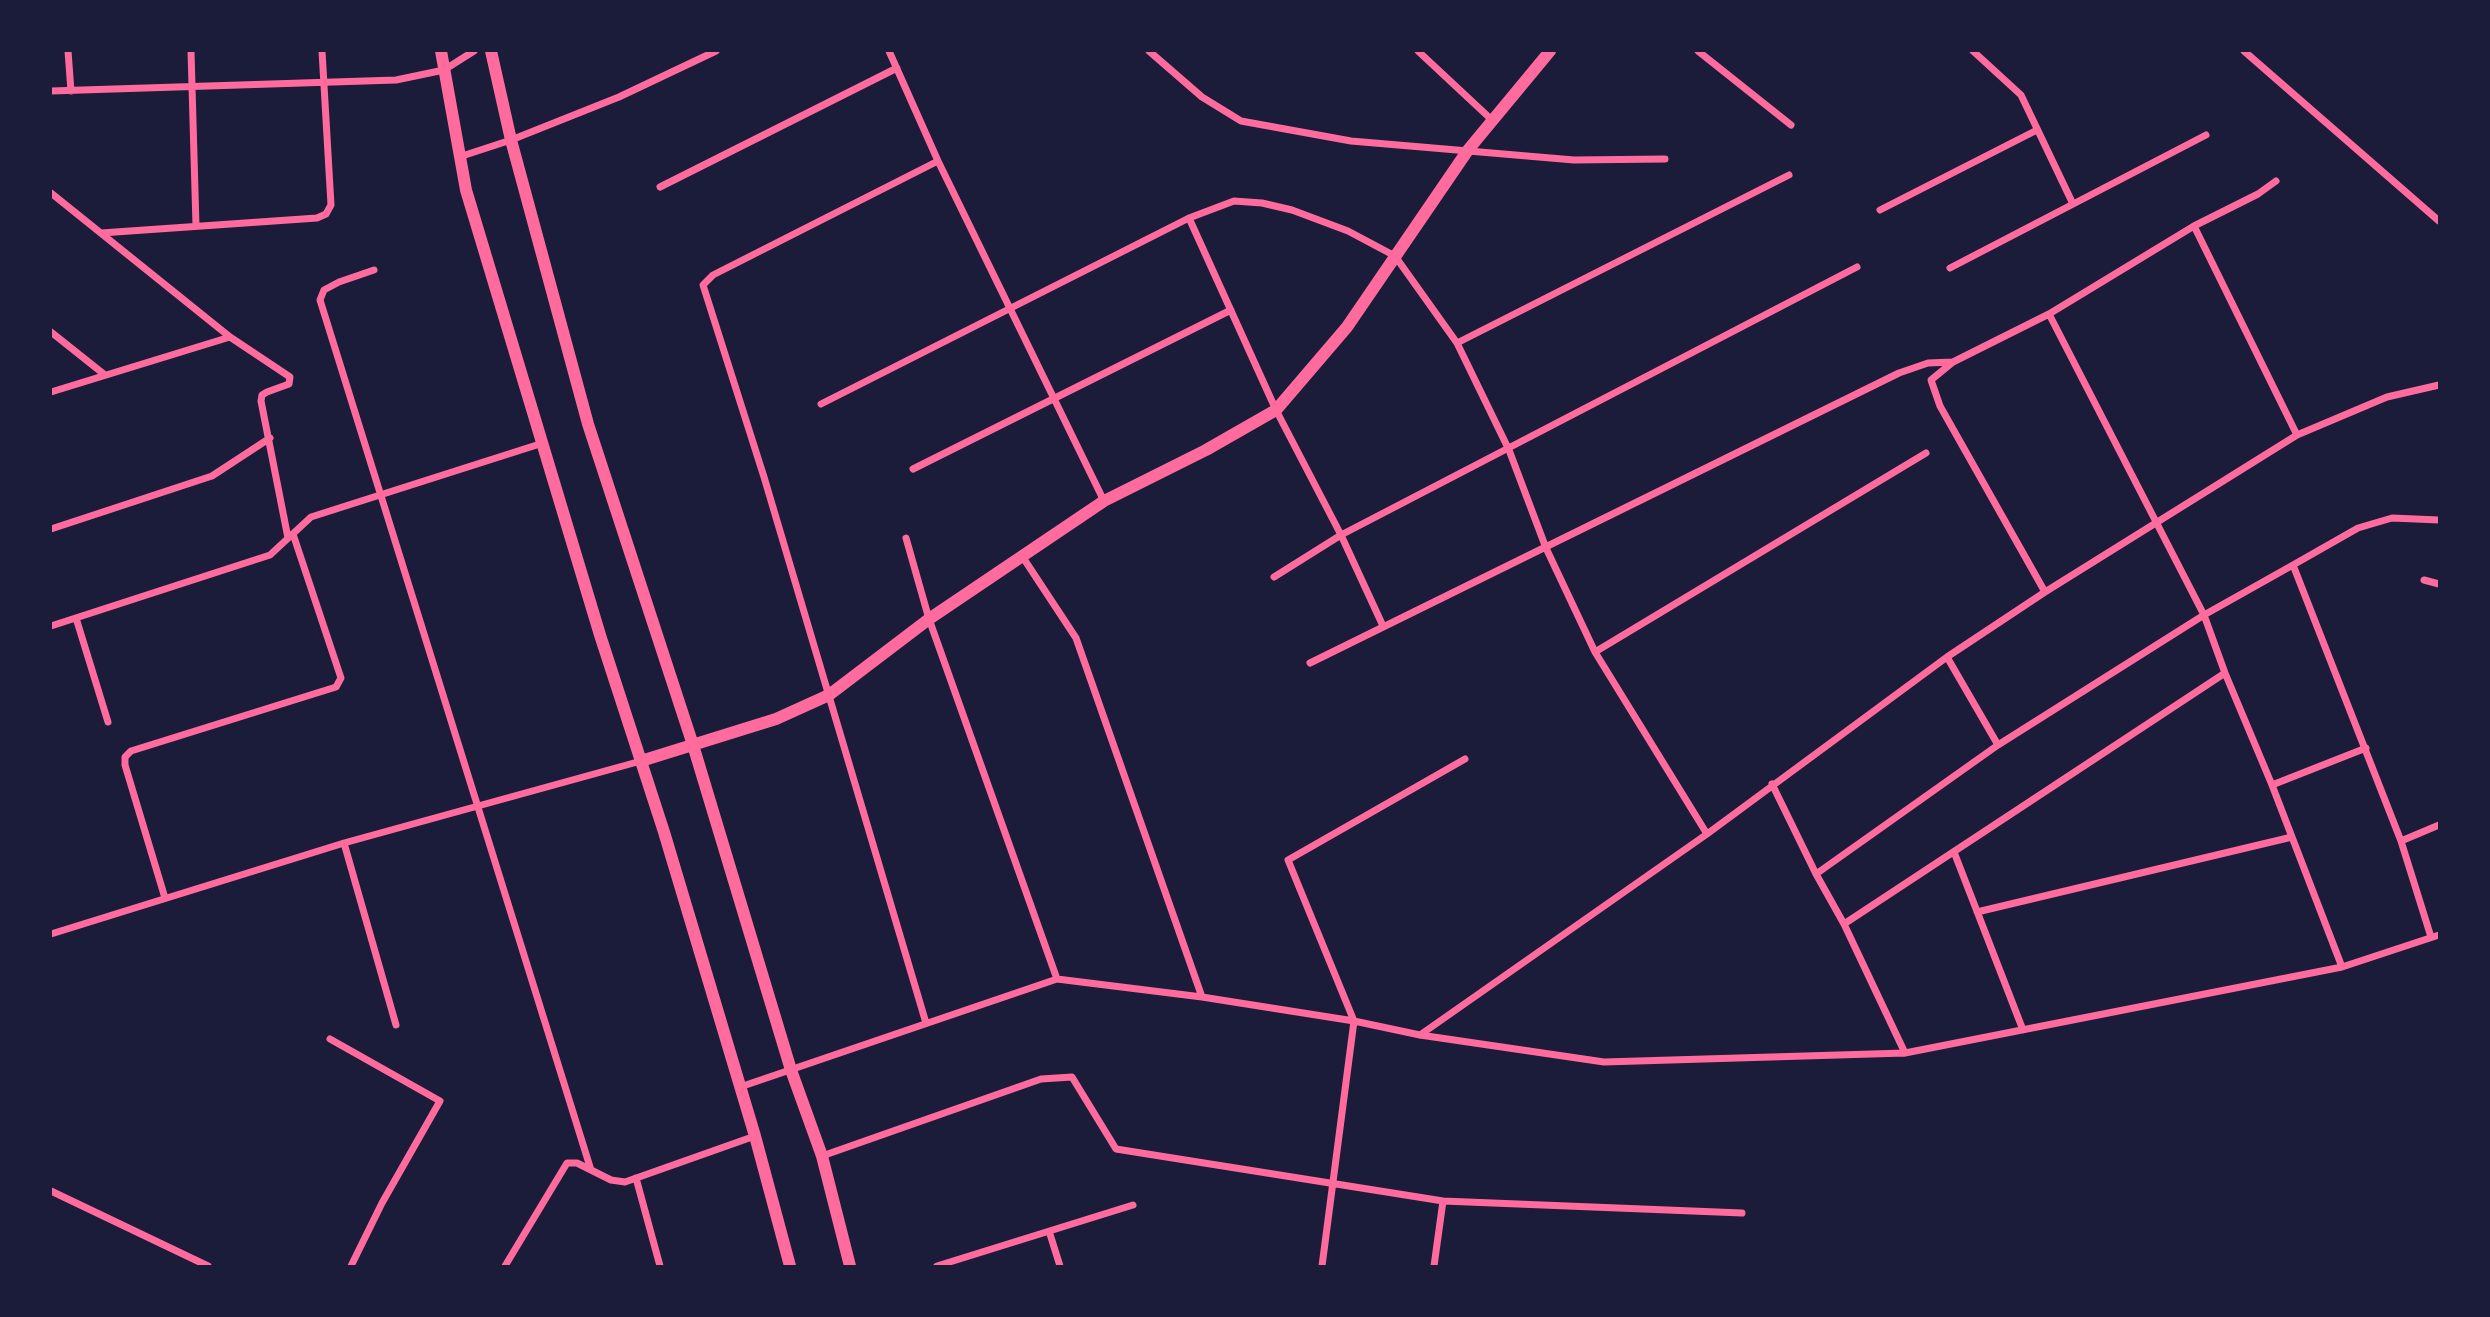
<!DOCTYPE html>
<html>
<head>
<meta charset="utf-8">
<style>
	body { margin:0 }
	#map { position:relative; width:2490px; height:1317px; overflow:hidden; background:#1b1b3a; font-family:Montserrat,sans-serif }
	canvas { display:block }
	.frame { position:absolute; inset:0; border:52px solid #1b1b3a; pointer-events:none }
</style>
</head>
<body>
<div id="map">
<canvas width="2490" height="1317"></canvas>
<div class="frame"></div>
</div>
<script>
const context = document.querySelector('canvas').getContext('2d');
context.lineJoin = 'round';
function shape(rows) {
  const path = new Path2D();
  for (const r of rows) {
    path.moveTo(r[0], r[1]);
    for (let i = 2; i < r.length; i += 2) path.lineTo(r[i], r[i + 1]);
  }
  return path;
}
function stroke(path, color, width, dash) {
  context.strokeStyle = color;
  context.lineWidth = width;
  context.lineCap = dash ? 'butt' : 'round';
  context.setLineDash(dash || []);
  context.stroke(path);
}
const minor = shape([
	[68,51,71,91],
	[191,51,196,226],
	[889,51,938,161,1104,501],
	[1149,51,1202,97,1241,121,1351,141,1574,160,1665,159],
	[1418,51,1493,121],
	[1698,51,1791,125],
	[1973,51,2021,95,2073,204],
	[2244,51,2439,221],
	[51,91,396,80,444,70,474,51],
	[459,157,511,140,619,97,716,51],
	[660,187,897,68],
	[51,193,230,337,290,377,289,384,267,392,262,395,261,401,288,538],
	[1880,210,2037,130],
	[2194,226,2297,435],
	[101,233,317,218,326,214,331,205,322,51],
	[1950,268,2206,135],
	[374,270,339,282,324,290,320,300,591,1170],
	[2049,314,2204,615,2225,673,2272,785,2342,967],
	[51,332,105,375],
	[1457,343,1789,175],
	[51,392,230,337],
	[821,404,1189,218],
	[913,469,1231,310],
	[51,529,212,476,270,438],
	[906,538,929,619,1057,979],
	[1022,556,1076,638,1202,997],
	[2293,565,2358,528,2392,518,2439,520],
	[1274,577,1341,535,1857,267],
	[2424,580,2439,584],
	[2045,592,1940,406,1931,380,1953,362,2049,314,2194,226,2258,194,2276,181],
	[76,618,108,722],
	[51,626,270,555,311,517,543,443],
	[1383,626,1341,535,1276,410,1189,218,1234,201,1262,203,1292,210,1348,231,1395,256,1457,343,1509,450,1546,548,1595,652,1707,834],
	[1595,652,1926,453],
	[1947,657,1998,745],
	[1310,663,1899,373,1928,363,1953,362],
	[1772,784,1816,874,1844,924,1905,1053],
	[2272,785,2366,748],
	[2401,841,2439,825],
	[344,843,396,1025],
	[1954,852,2023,1030],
	[1816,874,1998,745,2204,615,2293,565,2401,841,2431,937],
	[165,898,125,765,125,757,131,751,336,687,341,678,293,534],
	[1977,912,2292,837],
	[1844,924,2225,673],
	[51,934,344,843,641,761],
	[926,1023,764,477,703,285,713,275,938,161],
	[1420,1035,1707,834,1947,657,2045,592,2297,435,2387,397,2439,385],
	[330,1039,440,1101,382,1203,351,1266],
	[740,1087,1057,979,1202,997,1354,1021,1420,1035,1604,1062,1905,1053,2342,967,2439,935],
	[822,1156,1041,1079,1072,1077,1116,1149,1443,1201,1742,1213],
	[636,1178,660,1266],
	[51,1191,208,1266],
	[1049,1231,1060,1266],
	[505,1266,567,1163,577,1163,611,1180,625,1182,755,1136],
	[937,1266,1133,1205],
	[1322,1266,1354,1021,1288,860,1465,759],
	[1434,1266,1443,1201]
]);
const tertiary = shape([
	[441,51,466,190,600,635,664,832,755,1136,790,1266],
	[491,51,511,140,588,424,693,745,791,1070,822,1156,850,1266],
	[641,761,776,719,829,695,929,619,1104,501,1206,450,1276,410,1347,327,1468,150,1550,51]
]);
stroke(minor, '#ff6b9d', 7);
stroke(tertiary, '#ff6b9d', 12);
</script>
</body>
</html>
